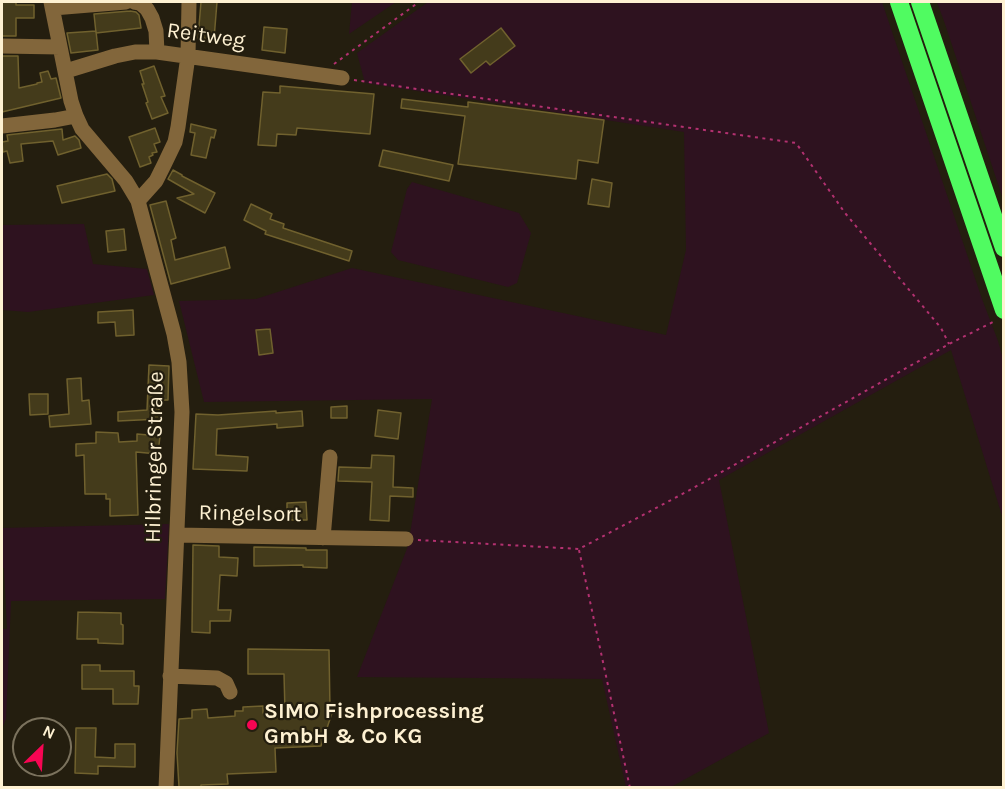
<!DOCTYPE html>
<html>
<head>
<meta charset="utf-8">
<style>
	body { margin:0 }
	#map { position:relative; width:1005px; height:789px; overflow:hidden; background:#241e0f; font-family:Karla,sans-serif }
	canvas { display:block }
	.frame { position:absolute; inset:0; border:3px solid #fef1d2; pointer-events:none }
	.north { position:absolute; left:12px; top:717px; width:60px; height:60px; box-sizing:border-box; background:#241e0f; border:2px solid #7b725d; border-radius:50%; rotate:25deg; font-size:16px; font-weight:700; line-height:24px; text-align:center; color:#fef1d2 }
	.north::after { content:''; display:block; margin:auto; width:21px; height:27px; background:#f70553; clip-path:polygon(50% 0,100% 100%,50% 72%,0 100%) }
</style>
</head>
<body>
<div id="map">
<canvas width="1005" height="789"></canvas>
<div class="frame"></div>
<div class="north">N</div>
</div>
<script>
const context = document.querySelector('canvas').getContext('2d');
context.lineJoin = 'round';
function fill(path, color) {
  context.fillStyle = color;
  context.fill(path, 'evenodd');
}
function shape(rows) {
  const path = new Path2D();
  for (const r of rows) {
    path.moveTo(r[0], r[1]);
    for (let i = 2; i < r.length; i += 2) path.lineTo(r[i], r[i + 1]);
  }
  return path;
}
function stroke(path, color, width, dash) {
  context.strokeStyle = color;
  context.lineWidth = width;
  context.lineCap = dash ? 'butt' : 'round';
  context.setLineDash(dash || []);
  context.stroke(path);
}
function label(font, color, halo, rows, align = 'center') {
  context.font = font + ' Karla,sans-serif';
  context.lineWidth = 4.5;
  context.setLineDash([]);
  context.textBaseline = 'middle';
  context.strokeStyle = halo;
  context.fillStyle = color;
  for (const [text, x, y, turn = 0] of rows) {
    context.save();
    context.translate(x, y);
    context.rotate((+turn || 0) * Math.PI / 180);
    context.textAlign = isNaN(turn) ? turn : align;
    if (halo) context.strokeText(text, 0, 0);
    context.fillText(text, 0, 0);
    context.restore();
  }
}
const green = shape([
	[352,2,396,2,349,34],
	[428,2,882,2,982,299,998,341,1003,359,1003,519,951,350,719,480,769,733,671,787,626,787,602,679,357,677,408,546,432,399,204,402,179,301,256,299,352,268,666,335,686,250,684,132,365,83,357,53],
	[937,2,1003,2,1003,199,945,24],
	[412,182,519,213,531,233,517,283,508,287,398,260,391,252,407,189],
	[84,224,93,264,147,269,154,295,28,312,2,310,2,225],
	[169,524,165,599,11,601,6,719,2,729,2,629,7,629,4,568,2,568,2,528]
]);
const building = shape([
	[2,2,16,2,16,5,34,5,34,18,16,18,16,36,2,36,2,2],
	[201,2,217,2,214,39,198,38,201,2],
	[130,11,136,12,139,15,141,28,96,33,94,14,130,11],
	[264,27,287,29,285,53,262,50,264,27],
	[501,28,515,46,490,65,486,61,471,73,460,59,501,28],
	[96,31,98,50,71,53,67,33,96,31],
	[2,56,18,56,19,88,37,84,37,83,42,82,40,73,48,71,51,79,56,78,61,98,2,112,2,56],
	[154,66,165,96,161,97,168,113,152,119,146,103,148,102,142,84,144,84,140,71,154,66],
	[280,86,374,94,370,134,297,128,296,135,277,134,276,146,258,145,263,92,280,93,280,86],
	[402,99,468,107,468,102,604,120,598,163,578,160,576,179,458,164,465,116,401,108,402,99],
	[191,124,216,130,214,138,211,137,206,158,191,155,195,133,190,132,191,124],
	[155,128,160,142,154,144,157,152,152,153,153,155,149,157,151,163,140,167,129,137,155,128],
	[62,129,63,140,75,136,79,140,81,148,58,155,53,141,21,144,23,161,10,163,7,151,3,152,2,142,8,141,7,135,62,129],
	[383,150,453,165,449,181,379,166,383,150],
	[173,170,182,175,182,176,215,193,205,213,177,198,194,194,168,179,173,170],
	[107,174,112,179,115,191,62,203,57,186,107,174],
	[592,179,612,183,609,207,588,204,592,179],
	[166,201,176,238,171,240,175,260,225,247,230,268,171,284,150,205,166,201],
	[251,204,272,214,270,219,284,224,283,228,352,251,349,261,265,234,266,231,244,220,251,204],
	[124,229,126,250,108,252,106,231,124,229],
	[133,310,134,335,116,336,115,322,98,323,98,312,133,310],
	[270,329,273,353,259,355,256,330,270,329],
	[149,365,169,366,168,400,158,400,160,419,118,421,118,412,147,410,149,365],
	[81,378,82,401,89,400,91,424,50,427,49,416,69,414,67,379,81,378],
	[29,394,48,394,48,414,30,415,29,394],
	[347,406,347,418,331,418,331,407,347,406],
	[378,410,401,413,398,439,375,436,378,410],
	[276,411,276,413,302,411,303,426,277,428,277,424,217,429,216,455,248,457,247,471,193,469,196,414,218,415,276,411],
	[96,432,118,433,119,442,137,441,137,434,160,436,158,454,136,452,138,515,110,516,110,499,106,499,106,494,85,494,84,455,76,456,76,444,96,443,96,432],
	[372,455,394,456,393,487,413,488,413,497,390,496,389,521,370,520,372,482,338,481,339,467,371,468,372,455],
	[306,502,307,520,287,520,287,503,306,502],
	[193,545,219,546,219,557,238,558,237,576,220,575,218,610,231,610,230,621,210,621,210,633,192,632,193,545],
	[254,547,306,548,306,550,327,550,327,568,303,567,303,565,254,566,254,547],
	[78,612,121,613,121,624,123,625,123,644,98,643,98,639,77,639,78,612],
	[248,649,329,650,330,710,333,710,321,746,275,748,276,772,227,774,228,784,201,785,201,788,179,787,177,753,179,719,192,718,192,710,207,709,208,718,235,716,235,711,243,711,243,707,263,706,263,713,285,712,284,674,248,674,248,649],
	[82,665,100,665,100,671,134,671,134,686,139,686,138,704,113,704,113,689,82,689,82,665],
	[76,728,96,728,95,757,115,758,115,744,135,744,135,767,98,766,98,774,75,773,76,728]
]);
const path = shape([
	[334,64,419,2],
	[354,80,796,143,845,213,941,328,949,344],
	[418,540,579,549,688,491,949,344,995,321],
	[579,550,630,788]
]);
const minor = shape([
	[51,2,71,101,76,116,82,129,126,181,138,201,174,334,179,362,182,412,166,788],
	[134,2,140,3,147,9,152,18,156,31,157,52],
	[53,8,126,2],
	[2,46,60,47],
	[66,71,115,56,135,52,157,52,342,78],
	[2,126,55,120,76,116],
	[138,201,156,181,164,165,175,142,178,127,188,56,189,2],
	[177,535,406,539],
	[323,538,330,457],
	[170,676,217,678,226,683,230,692]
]);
const highway = shape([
	[899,2,1004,310],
	[920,2,1004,248]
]);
const markers = [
	[252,725,6,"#f70553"]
];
const streetNames = [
	["Reitweg",206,36,8],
	["Hilbringer Straße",155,457,-89],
	["Ringelsort",250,514,1]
];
const poiNames = [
	["SIMO Fishprocessing",264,712],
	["GmbH & Co KG",264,737]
];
fill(green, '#2e121f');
fill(building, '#443b1b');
stroke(building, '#70612e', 1.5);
stroke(path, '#b33170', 2, [3, 4.5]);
stroke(minor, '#82663b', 15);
stroke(highway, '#50fb61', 18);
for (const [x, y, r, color] of markers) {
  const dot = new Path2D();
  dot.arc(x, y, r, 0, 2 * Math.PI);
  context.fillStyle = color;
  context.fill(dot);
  stroke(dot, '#241e0f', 2);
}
label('22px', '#fef1d2', '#241e0f', streetNames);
label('bold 22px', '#fef1d2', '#241e0f', poiNames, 'left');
</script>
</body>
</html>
